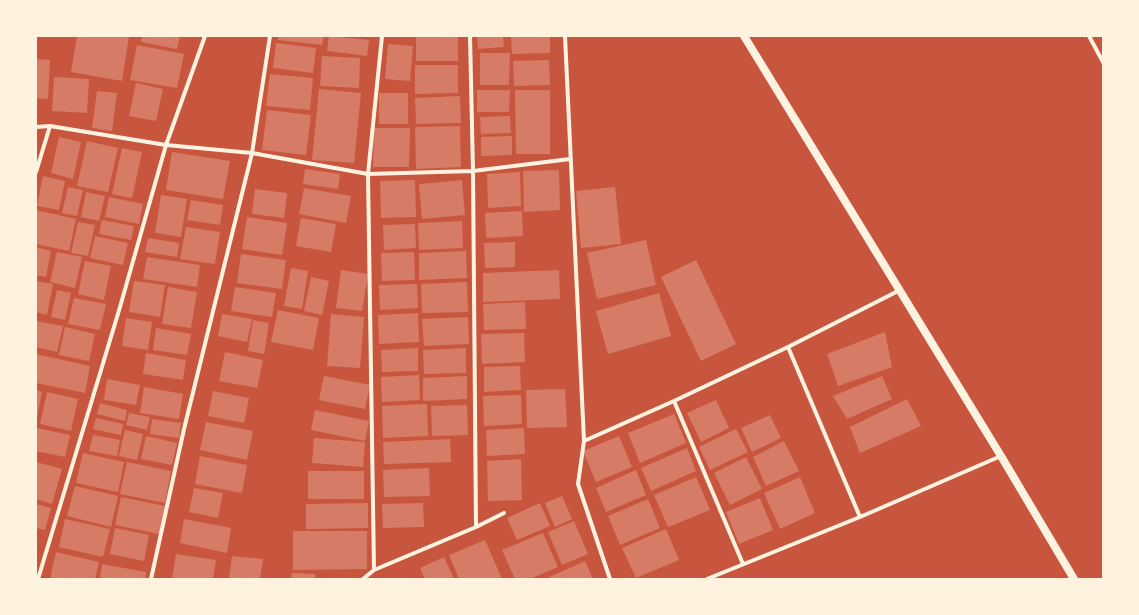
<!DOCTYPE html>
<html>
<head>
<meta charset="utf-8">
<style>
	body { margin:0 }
	#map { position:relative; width:1139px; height:615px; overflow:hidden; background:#c8553d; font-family:Arial,sans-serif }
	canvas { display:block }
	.frame { position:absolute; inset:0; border:37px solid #fff3e0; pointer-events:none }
</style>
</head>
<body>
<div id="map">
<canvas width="1139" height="615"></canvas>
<div class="frame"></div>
</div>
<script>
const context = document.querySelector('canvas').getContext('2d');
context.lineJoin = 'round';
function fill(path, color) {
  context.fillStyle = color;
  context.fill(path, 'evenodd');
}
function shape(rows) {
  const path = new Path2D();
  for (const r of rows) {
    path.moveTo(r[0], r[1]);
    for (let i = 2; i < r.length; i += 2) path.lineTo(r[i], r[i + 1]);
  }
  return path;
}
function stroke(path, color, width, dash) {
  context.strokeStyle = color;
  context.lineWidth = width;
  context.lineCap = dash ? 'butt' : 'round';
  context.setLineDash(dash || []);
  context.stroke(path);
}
const building = shape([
	[77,36,129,36,122,81,71,72],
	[142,36,180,36,177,49,141,42],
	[278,36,324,36,322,45,278,40],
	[329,36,369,40,367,56,327,51],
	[416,36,458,36,458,61,416,61],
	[477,36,503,36,504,47,478,49],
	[511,36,550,36,550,53,512,54],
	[276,43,316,48,313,73,273,68],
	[388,44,413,46,410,81,385,79],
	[137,45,184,54,177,88,130,80],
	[480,53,510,53,509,85,480,85],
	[322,56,360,58,359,88,320,86],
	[36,59,50,60,48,99,36,98],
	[549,60,550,85,514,86,513,61],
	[415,65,458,65,458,93,415,94],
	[270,74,313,78,310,110,266,106],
	[54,77,89,79,87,113,52,111],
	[136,83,163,89,156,121,129,116],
	[319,89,361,93,354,163,312,160],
	[477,90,510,90,509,112,477,112],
	[515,90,550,90,550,154,516,154],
	[97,91,117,93,112,131,92,128],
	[379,93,408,93,408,124,379,124],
	[460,96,461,123,416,124,415,98],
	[267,110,311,115,306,155,262,150],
	[510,116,511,133,481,134,480,117],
	[460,126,461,167,416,169,415,127],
	[374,128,410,128,409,167,373,167],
	[512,136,512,155,481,156,481,137],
	[59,137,81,142,73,179,51,173],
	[87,141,118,148,108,192,77,186],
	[122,148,142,152,132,198,112,194],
	[172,152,230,161,223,199,166,190],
	[305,169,340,174,338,189,303,184],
	[559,170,560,210,524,212,523,171],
	[520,172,521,206,488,208,487,174],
	[43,176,65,181,59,210,37,206],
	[415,180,416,217,381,218,380,181],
	[462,180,465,215,422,219,419,184],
	[68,187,83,190,77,216,62,213],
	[615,187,621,244,581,248,576,191],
	[304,188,351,196,346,223,299,214],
	[255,189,287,193,284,218,252,214],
	[86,192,105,196,99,221,81,217],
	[161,195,187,199,181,237,155,233],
	[109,197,143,204,139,224,105,217],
	[191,200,223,205,220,225,187,220],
	[36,210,76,219,69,251,36,244],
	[522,211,523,236,486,238,485,213],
	[247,217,287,223,282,255,242,249],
	[301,218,336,224,331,252,296,246],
	[102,220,134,226,131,240,99,234],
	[462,221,463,248,419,250,418,223],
	[78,222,95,225,88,256,71,253],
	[415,224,416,248,384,250,383,225],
	[186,227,220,232,215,264,180,259],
	[95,236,128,243,123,265,90,258],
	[148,238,179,243,177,257,145,252],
	[646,240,656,285,597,299,587,253],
	[515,242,515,267,485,268,484,243],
	[36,247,51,251,46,277,36,275],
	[466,251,467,278,419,280,419,253],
	[57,252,82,257,75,288,50,282],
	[414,252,415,280,382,281,381,253],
	[241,254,286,260,282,289,237,283],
	[147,257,200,265,197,287,143,279],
	[696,260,736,344,701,361,661,277],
	[85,261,111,266,104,300,78,294],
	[291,268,308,271,302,309,284,306],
	[341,270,368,274,362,311,336,308],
	[559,270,560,299,483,302,483,273],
	[311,277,329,281,322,315,304,311],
	[36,281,53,284,47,315,36,312],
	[134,281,165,285,160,317,129,312],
	[467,282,468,312,422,313,421,284],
	[417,284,418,308,380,310,379,285],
	[168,287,197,292,191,328,162,324],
	[235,287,276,293,272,317,231,311],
	[57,290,71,293,65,320,51,317],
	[659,293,671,336,608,354,596,311],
	[74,298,106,304,100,330,68,324],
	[525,302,526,329,484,330,483,304],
	[278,310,319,318,313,350,271,342],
	[418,313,419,342,379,344,378,315],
	[222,314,252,319,247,342,218,336],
	[331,314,364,317,360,368,327,366],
	[468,317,469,344,424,346,422,319],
	[126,318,152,322,148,350,122,346],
	[253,320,269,323,264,354,248,351],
	[36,321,63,326,57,352,36,347],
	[65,327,95,334,89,361,59,355],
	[156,328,191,334,187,355,153,350],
	[885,332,892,367,838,386,827,354],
	[524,333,525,362,482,364,481,334],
	[418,348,418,371,382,372,381,350],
	[466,348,466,373,424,374,423,350],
	[225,352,263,360,257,388,219,381],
	[146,353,186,360,183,380,143,374],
	[36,354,90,366,85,393,36,383],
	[520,366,521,390,484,392,484,367],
	[419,375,420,400,382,402,381,377],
	[324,376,370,385,365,409,319,400],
	[467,376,467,399,423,401,423,378],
	[882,376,892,399,847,419,833,396],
	[107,379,140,385,136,405,104,400],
	[144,387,183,394,179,419,140,413],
	[565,389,567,427,527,428,526,390],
	[36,390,42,392,37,418,36,418],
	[213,391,249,398,244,423,208,416],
	[47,392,78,399,71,431,40,424],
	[521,395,522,424,484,426,483,396],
	[907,399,921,426,860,453,850,427],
	[716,400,729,428,701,442,687,413],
	[100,403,127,410,125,421,97,414],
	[427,404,428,436,383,438,382,406],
	[467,405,468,435,432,436,431,406],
	[315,410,369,421,365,441,311,430],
	[129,413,150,417,147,430,126,425],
	[674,414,686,443,640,463,628,433],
	[770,415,781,438,752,452,741,428],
	[96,418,123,424,121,435,93,429],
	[152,419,181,423,179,438,150,434],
	[206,422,253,431,247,460,200,450],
	[37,428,70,435,65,457,36,451],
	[524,428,525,454,487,456,486,430],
	[736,429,748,452,710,470,699,447],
	[125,430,143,434,137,460,119,456],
	[93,435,120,440,117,456,89,451],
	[146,436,177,443,172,465,141,459],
	[619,436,632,467,596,482,583,451],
	[314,438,365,442,363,467,312,463],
	[450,439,451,462,384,464,383,442],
	[784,441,799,471,766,486,753,457],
	[687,448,696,471,651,491,641,468],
	[83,453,124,462,118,492,76,483],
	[200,456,247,465,242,493,195,484],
	[746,457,762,489,730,505,714,473],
	[521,459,522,500,488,501,487,461],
	[36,462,62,469,52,504,36,499],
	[127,462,171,471,165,503,120,494],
	[429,468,430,496,384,497,383,470],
	[636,470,646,495,606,512,596,488],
	[308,471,364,471,364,499,308,499],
	[696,477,710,510,668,527,654,495],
	[800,477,815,513,780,529,764,493],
	[75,486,118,496,111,527,67,516],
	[194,488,223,493,218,518,189,512],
	[562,496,572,519,555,527,545,503],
	[121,497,165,506,159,534,115,525],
	[760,498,773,530,739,544,726,512],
	[648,499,660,528,620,545,608,516],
	[368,503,368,528,306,529,306,504],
	[423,503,424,527,383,528,382,504],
	[540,503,550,526,517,540,507,518],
	[36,504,51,508,45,530,36,528],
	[65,519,110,529,103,557,59,547],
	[184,519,231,528,227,553,180,543],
	[574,521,588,554,562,565,548,532],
	[115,528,149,535,144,561,110,554],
	[666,529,679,560,636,578,622,548],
	[293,531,367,531,367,569,293,570],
	[543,533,558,567,530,579,515,579,502,550],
	[485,540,502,579,459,579,449,555],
	[56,552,99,562,95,579,50,579],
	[176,554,216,560,213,579,172,579],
	[232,556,263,559,260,579,229,579],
	[444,557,454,579,425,579,420,568],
	[585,561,593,579,545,579],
	[102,564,146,572,145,579,100,579],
	[292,573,315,574,315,579,291,579]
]);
const minor = shape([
	[470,36,473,171,476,527],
	[565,36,584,441,578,484,610,579],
	[1089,36,1103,62],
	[36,127,50,126,166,145,252,153,368,174,473,171,570,159],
	[36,172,50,126],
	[788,347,860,517],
	[674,401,743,564],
	[584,441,674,401,788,347,900,290],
	[374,570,368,174,382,36],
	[38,579,120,307,166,145,205,36],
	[151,579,184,429,252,153,270,36],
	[363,579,374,570,476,527,504,513],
	[707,579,860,517,1001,456]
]);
const secondary = shape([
	[744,36,1001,456,1074,579]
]);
fill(building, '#d67c66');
stroke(minor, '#fff3e0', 4);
stroke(secondary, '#fff3e0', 8);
</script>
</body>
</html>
